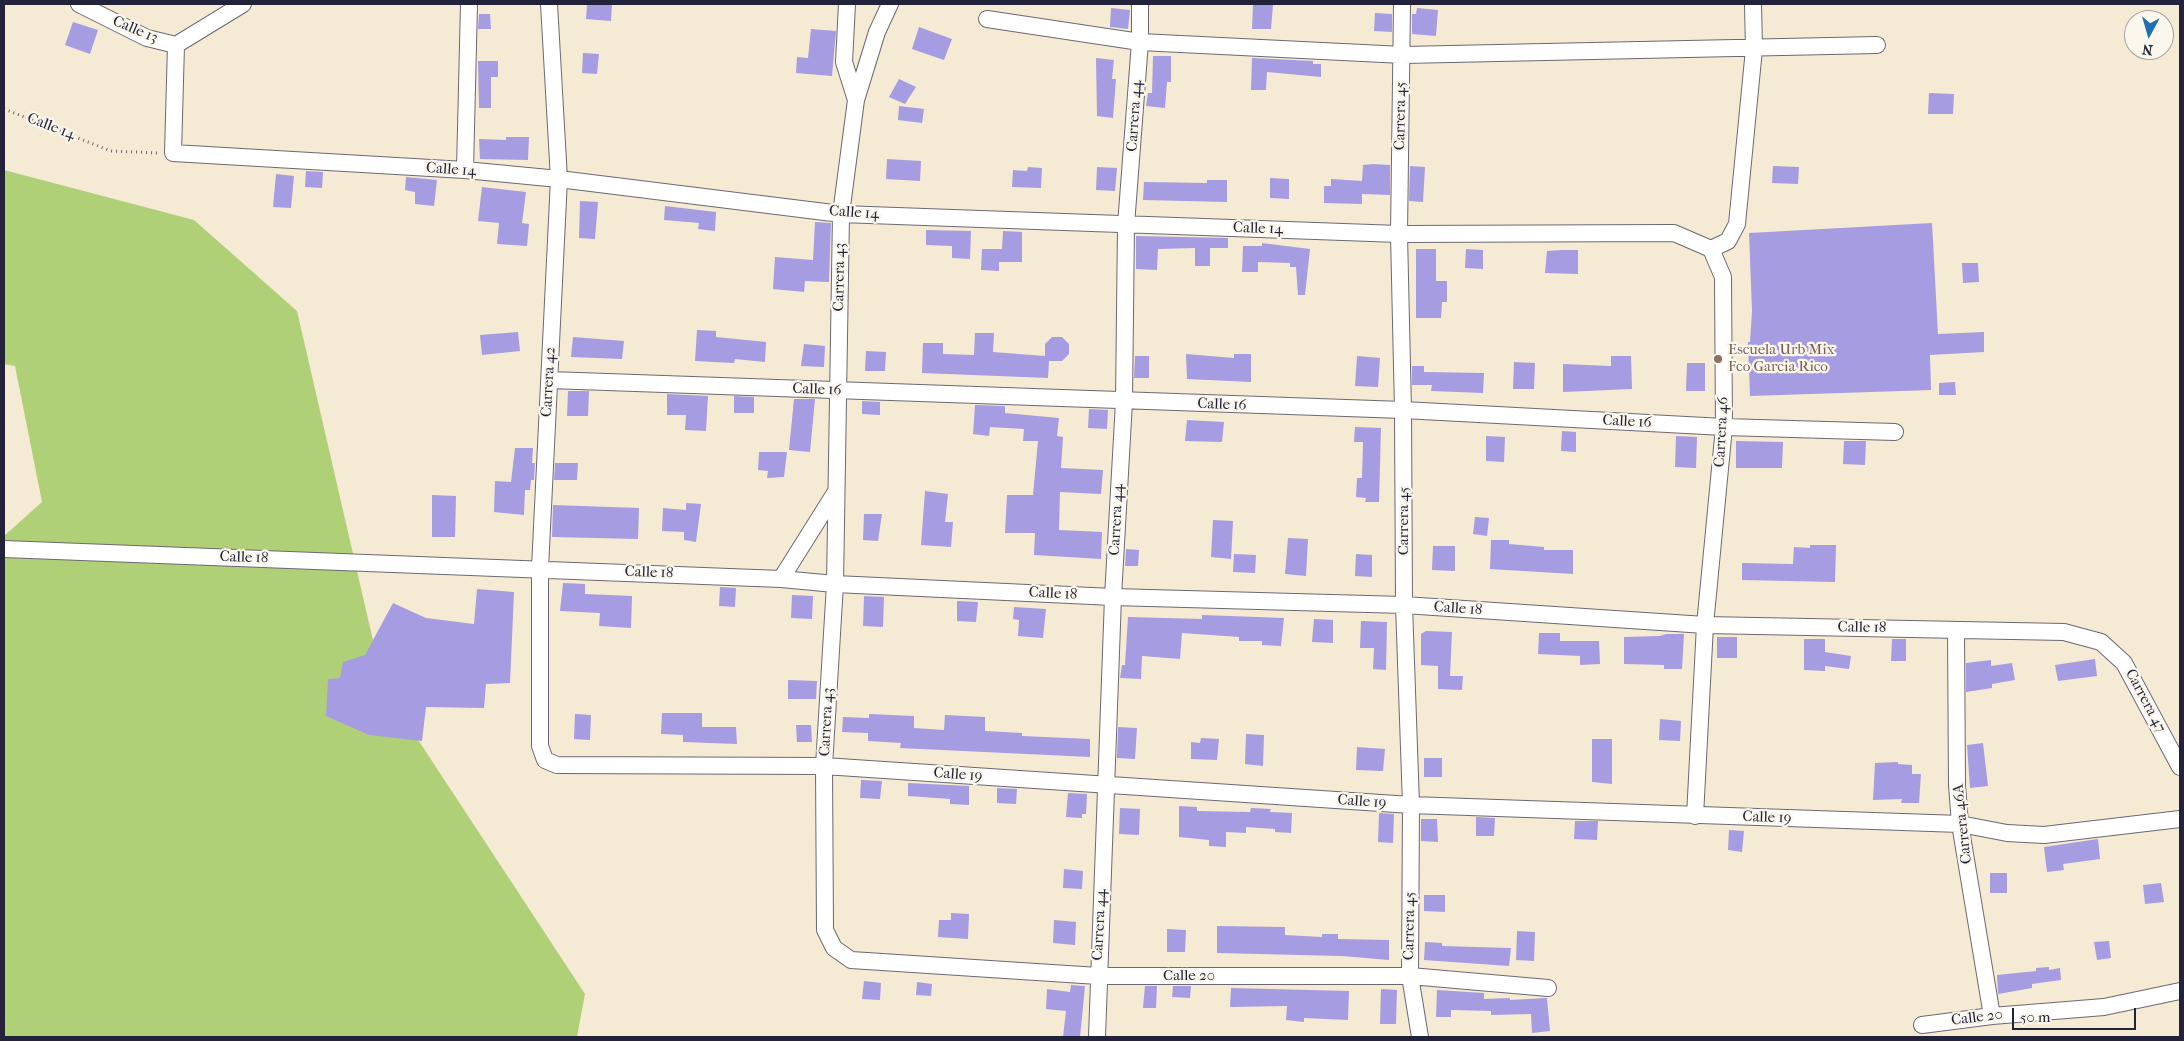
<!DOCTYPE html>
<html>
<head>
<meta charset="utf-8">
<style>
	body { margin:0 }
	#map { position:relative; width:2184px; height:1041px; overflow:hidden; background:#f5ead4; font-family:"IM FELL French Canon",serif }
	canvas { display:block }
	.frame { position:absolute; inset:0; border:5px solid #22223b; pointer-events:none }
	.north { position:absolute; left:2124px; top:10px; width:50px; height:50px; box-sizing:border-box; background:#fbf7ec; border:1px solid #a4a2a5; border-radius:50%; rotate:186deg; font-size:14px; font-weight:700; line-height:20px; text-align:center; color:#22223b }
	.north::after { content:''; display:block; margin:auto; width:18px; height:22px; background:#1f6fb2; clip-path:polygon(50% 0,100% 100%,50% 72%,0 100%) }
	.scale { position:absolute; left:2012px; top:1008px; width:124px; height:22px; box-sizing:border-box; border:2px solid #22223b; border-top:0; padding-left:6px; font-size:15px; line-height:18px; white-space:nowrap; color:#22223b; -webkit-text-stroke:4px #fbf7ec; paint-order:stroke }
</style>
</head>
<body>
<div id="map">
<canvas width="2184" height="1041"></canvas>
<div class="frame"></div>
<div class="north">N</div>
<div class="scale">50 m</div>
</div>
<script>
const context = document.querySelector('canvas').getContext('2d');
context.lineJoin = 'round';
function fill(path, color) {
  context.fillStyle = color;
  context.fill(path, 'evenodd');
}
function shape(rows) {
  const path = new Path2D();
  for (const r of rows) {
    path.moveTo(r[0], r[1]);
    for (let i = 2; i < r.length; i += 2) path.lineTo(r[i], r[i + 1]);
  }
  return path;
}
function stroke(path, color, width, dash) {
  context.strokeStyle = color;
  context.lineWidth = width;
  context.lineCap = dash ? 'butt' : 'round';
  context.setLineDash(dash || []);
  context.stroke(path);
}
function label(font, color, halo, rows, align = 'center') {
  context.font = font + ' "IM FELL French Canon",serif';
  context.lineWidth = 4.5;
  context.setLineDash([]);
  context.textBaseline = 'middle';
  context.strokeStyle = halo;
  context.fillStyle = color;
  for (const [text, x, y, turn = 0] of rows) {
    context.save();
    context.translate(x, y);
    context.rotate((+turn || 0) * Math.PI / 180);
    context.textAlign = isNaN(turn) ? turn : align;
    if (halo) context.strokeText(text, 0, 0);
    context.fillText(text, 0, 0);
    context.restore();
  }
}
const green = shape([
	[4,170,194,220,297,311,384,688,585,994,577,1037,4,1037,4,536,42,502,15,366,4,364]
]);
const building = shape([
	[587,4,612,4,611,21,586,19],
	[1253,4,1273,5,1271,29,1252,29],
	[1111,8,1130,10,1128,29,1110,27],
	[1417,8,1438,10,1436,36,1412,34,1412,14,1416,14],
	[1375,13,1392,14,1392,32,1374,31],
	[479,14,490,14,491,29,478,29],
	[73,22,98,30,90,54,65,45],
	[919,27,952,39,944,60,912,49],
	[811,29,836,31,832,76,796,73,797,57,808,58],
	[583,53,599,54,597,74,582,73],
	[1153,56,1171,56,1171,82,1167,82,1165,108,1146,106,1148,93,1152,93],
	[1096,58,1114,60,1112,79,1116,79,1113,118,1097,116],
	[1252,58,1313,61,1313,64,1321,64,1321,77,1267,72,1266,90,1251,90],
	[478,61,498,61,498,77,491,77,491,108,479,108],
	[899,79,916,87,905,104,889,97],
	[1929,93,1954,94,1953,114,1928,114],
	[899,106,924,109,922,123,898,120],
	[506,137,529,137,528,160,480,159,479,139,506,140],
	[887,159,921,161,920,181,886,179],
	[1374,164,1390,165,1390,195,1362,194,1362,204,1324,203,1324,186,1331,186,1331,179,1362,181,1363,165],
	[1410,166,1425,167,1423,202,1409,201],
	[1773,166,1799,167,1798,184,1772,183],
	[1028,167,1042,168,1041,188,1012,187,1013,170,1027,171],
	[1097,167,1117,168,1115,191,1096,190],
	[306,171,323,172,322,188,305,187],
	[276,174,294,176,291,208,273,207],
	[406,177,437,180,434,206,415,204,415,192,405,190],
	[1270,178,1289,179,1289,199,1270,198],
	[1207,180,1227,180,1227,202,1143,200,1144,182,1207,183],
	[482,187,526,192,522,223,529,224,527,246,497,244,499,223,478,221],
	[580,201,598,202,595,239,579,238],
	[665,206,716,212,715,231,698,229,699,223,664,220],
	[815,222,831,223,829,282,805,281,804,292,773,289,775,257,813,260],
	[1932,223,1938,334,1984,332,1984,352,1930,355,1931,390,1750,396,1748,342,1750,342,1752,311,1749,233],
	[926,230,971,231,970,259,952,258,952,246,926,245],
	[1003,231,1022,232,1022,262,999,262,999,271,981,270,982,249,1002,249],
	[1136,236,1228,238,1228,248,1210,248,1210,266,1195,266,1195,248,1158,249,1157,270,1136,269],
	[1262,243,1310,249,1305,295,1298,295,1296,267,1290,267,1290,263,1258,262,1258,272,1242,272,1243,246,1262,246],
	[1416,249,1436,249,1436,281,1447,281,1447,302,1442,302,1441,318,1416,318],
	[1466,249,1483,250,1483,269,1465,268],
	[1562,250,1578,250,1578,274,1545,273,1547,251],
	[1962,263,1978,263,1979,282,1963,283],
	[697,330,716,331,716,337,766,342,765,362,735,359,734,363,695,361],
	[518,332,520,351,482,355,480,335],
	[975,333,994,333,993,352,1045,356,1045,344,1052,337,1062,337,1069,344,1069,354,1062,361,1049,361,1048,378,922,373,923,343,943,343,943,354,974,355],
	[573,337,624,341,622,359,571,357],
	[804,344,825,346,824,367,801,366],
	[866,351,886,352,885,371,865,371],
	[1186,354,1234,358,1234,354,1251,354,1251,382,1187,379],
	[1135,356,1149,356,1149,378,1134,378],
	[1357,356,1380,358,1378,387,1355,386],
	[1611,356,1631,356,1632,389,1563,392,1563,364,1611,366],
	[1514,362,1535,363,1534,389,1513,389],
	[1687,363,1705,363,1705,391,1686,391],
	[1412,366,1424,366,1424,372,1484,373,1483,393,1431,391,1432,385,1412,385],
	[1955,382,1956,395,1939,395,1939,383],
	[568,391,589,391,588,416,567,416],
	[667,394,708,396,706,431,685,430,686,415,667,415],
	[734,396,754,397,754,413,734,413],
	[794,399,815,399,810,452,789,450],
	[862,401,880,402,880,415,862,414],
	[975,405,1005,406,1005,413,1059,418,1057,436,1063,437,1061,468,1103,470,1101,494,1060,492,1059,530,1102,532,1101,559,1034,555,1035,533,1005,533,1007,495,1033,495,1038,441,1023,441,1024,429,990,427,989,436,973,434],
	[1089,409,1108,410,1107,429,1088,428],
	[1187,420,1224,422,1222,442,1185,441],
	[1355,427,1381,428,1379,502,1365,502,1366,498,1356,497,1357,478,1362,478,1363,442,1354,442],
	[1562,431,1576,432,1576,452,1561,451],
	[1486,436,1505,437,1504,462,1486,461],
	[1676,436,1697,437,1696,468,1675,467],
	[1736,441,1783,442,1782,468,1736,468],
	[1844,441,1866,441,1865,465,1843,464],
	[515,448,533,448,532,463,535,463,534,480,531,480,530,490,525,490,524,515,494,512,495,481,511,482],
	[759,452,787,452,784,477,767,478,768,471,758,470],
	[555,463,578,463,577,480,554,480],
	[925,491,948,494,945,522,953,522,951,547,921,545],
	[432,495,456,496,455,537,432,537],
	[686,503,701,504,696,542,684,540,684,532,662,531,663,508,686,510],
	[553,505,639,508,638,539,552,537],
	[864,514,882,514,878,541,863,540],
	[1475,517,1489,518,1487,536,1473,534],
	[1213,520,1233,521,1231,559,1211,557],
	[1288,538,1308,539,1306,576,1285,574],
	[1491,540,1509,540,1509,544,1544,547,1544,550,1573,550,1573,574,1490,569],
	[1810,545,1836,545,1835,582,1742,580,1742,563,1793,564,1794,547,1810,548],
	[1433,546,1455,546,1455,571,1432,570],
	[1126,549,1139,550,1138,566,1125,566],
	[1234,554,1256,555,1255,573,1233,572],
	[1356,554,1372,555,1372,577,1355,576],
	[563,583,585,584,585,594,632,596,631,628,599,626,600,613,560,611],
	[720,587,736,588,735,607,719,606],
	[477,589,514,592,510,683,486,684,484,708,426,707,422,741,369,735,326,716,328,679,340,678,343,662,365,655,393,603,426,618,474,624],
	[792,595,813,596,812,619,791,618],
	[864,596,884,597,883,627,863,626],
	[957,601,978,602,976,622,957,621],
	[1014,607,1046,609,1043,638,1018,636,1019,620,1013,619],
	[1202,615,1284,618,1281,646,1262,645,1262,641,1239,641,1239,637,1182,633,1180,659,1142,656,1141,679,1120,678,1122,665,1125,665,1128,617,1202,619],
	[1314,619,1333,620,1333,643,1312,642],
	[1361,621,1387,622,1386,670,1373,669,1374,648,1360,648],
	[1426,631,1452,632,1450,676,1463,676,1462,690,1438,689,1438,666,1421,665,1421,634],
	[1539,633,1560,633,1560,641,1599,641,1600,664,1580,665,1580,656,1538,654],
	[1666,634,1684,634,1682,669,1664,669,1664,665,1624,664,1624,637,1660,636],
	[1717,637,1737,637,1737,658,1717,658],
	[1804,639,1825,639,1825,652,1851,656,1849,669,1825,666,1825,671,1804,670],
	[1892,639,1906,639,1906,661,1891,661],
	[2095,659,2097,676,2058,681,2055,665],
	[1991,660,1991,666,2012,663,2015,680,1992,684,1992,688,1966,692,1966,663],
	[788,680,817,681,816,699,788,699],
	[662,713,702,713,702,727,736,727,737,744,683,742,683,735,661,734],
	[575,714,591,715,590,740,574,739],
	[869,714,914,716,914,728,944,730,945,715,985,717,985,731,1022,733,1022,736,1090,739,1090,757,900,748,901,743,868,741,868,733,842,732,843,717,869,718],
	[1660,719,1681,721,1680,741,1659,740],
	[796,725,811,725,812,742,797,742],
	[1118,727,1137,728,1135,759,1117,758],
	[1246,734,1264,735,1263,766,1245,764],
	[1201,738,1219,739,1217,760,1191,759,1191,742,1200,743],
	[1592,739,1612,739,1612,784,1592,782],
	[1983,743,1988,786,1970,788,1967,745],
	[1357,747,1385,749,1383,771,1356,770],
	[1424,758,1442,758,1442,777,1424,777],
	[1898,762,1898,764,1912,765,1912,774,1921,774,1919,803,1901,803,1902,799,1873,800,1875,763],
	[861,780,882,781,880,799,860,798],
	[908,783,969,786,969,805,950,804,950,799,908,796],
	[997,788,1017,789,1016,804,997,803],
	[1068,793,1087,794,1086,814,1082,814,1082,818,1066,817],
	[1179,806,1197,807,1197,811,1250,812,1251,808,1271,809,1270,812,1292,813,1291,833,1275,832,1275,829,1246,827,1246,833,1226,832,1226,847,1209,846,1209,840,1179,837],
	[1120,808,1140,809,1139,835,1119,834],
	[1379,813,1394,814,1393,843,1378,842],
	[1476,817,1495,818,1494,836,1476,836],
	[1421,819,1437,819,1438,842,1421,841],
	[1575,821,1598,821,1597,840,1574,839],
	[1729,830,1744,831,1742,852,1728,850],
	[2098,839,2100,859,2063,864,2064,870,2047,872,2044,847],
	[1064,869,1083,871,1082,889,1063,888],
	[1990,873,2007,873,2007,893,1990,893],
	[2161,883,2164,902,2145,904,2143,885],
	[1424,895,1445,895,1445,912,1424,911],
	[951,913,969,914,968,939,938,937,939,920,951,920],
	[1054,920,1076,922,1075,945,1053,943],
	[1217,926,1285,927,1285,935,1322,937,1322,934,1338,934,1338,939,1389,940,1389,960,1342,956,1217,953],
	[1167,929,1186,930,1185,952,1167,952],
	[1517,931,1535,932,1534,961,1516,960],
	[2109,941,2111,958,2097,960,2094,942],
	[1425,942,1442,943,1442,946,1511,948,1509,966,1424,960],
	[2049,967,2049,970,2060,968,2061,980,2032,984,2032,988,1998,994,1997,975,2036,971,2036,968],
	[864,981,881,983,880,1000,862,999],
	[917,982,932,984,931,996,916,995],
	[1071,985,1085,986,1080,1037,1063,1037,1066,1011,1046,1009,1047,989,1070,992],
	[1145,986,1157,986,1156,1008,1143,1008],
	[1173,986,1191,986,1190,998,1172,997],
	[1231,988,1349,991,1348,1020,1304,1018,1304,1022,1286,1020,1287,1006,1230,1007],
	[1381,989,1397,990,1396,1024,1380,1024],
	[1437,990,1484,993,1484,999,1510,998,1510,1000,1547,998,1550,1031,1532,1033,1531,1014,1491,1015,1491,1011,1451,1010,1451,1017,1436,1017]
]);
const path = shape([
	[4,109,111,151,158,153]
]);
const minor = shape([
	[79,4,147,38,176,45,243,4],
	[549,4,559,179,540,568,540,746,545,760,557,765,824,766,1411,805,1960,824,2007,833,2044,835,2180,819],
	[847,4,844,62,856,100,841,214,835,584,824,766,825,930,834,948,851,960,1098,976,1410,976,1548,988],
	[1402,4,1399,234,1403,410,1404,605,1411,805,1410,976,1420,1037],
	[987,19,1140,42,1403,55,1877,45],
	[176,45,173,153,465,170,559,179,841,214,1399,234,1674,233,1711,249],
	[856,100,877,32,890,4],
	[465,170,469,4],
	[1711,249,1728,241,1737,224,1754,49,1753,4],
	[550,380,1403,410,1724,427,1895,432],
	[4,549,781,579,835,584,1113,597,1404,605,1705,625,2064,632,2101,642,2124,663,2180,767],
	[781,579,835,493],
	[1956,630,1957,785,1960,824,1992,1016],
	[1695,816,1705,625,1724,427,1723,277,1711,249],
	[1922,1025,1992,1016,2104,1007,2180,991],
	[1097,1037,1113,597,1124,402,1126,225,1140,42,1140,4]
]);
const markers = [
	[1718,359,5,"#8d6e63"]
];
const streetNames = [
	["Calle 13",135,30,23],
	["Carrera 44",1135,116,-86],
	["Carrera 45",1401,116,-89],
	["Calle 14",51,127,21],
	["Calle 14",451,170,4],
	["Calle 14",854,213,4],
	["Calle 14",1258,229,2],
	["Carrera 43",840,277,-89],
	["Carrera 42",549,382,-87],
	["Calle 16",817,390,2],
	["Calle 16",1222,405,2],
	["Calle 16",1627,422,3],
	["Carrera 46",1722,432,-87],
	["Carrera 44",1117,520,-87],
	["Carrera 45",1404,521,-90],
	["Calle 18",244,558,2],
	["Calle 18",649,573,2],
	["Calle 18",1053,594,3],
	["Calle 18",1458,609,4],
	["Calle 18",1862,628,1],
	["Carrera 47",2145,701,62],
	["Carrera 43",827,722,-87],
	["Calle 19",958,775,4],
	["Calle 19",1362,802,4],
	["Calle 19",1767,818,2],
	["Carrera 46A",1963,824,-96],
	["Carrera 44",1100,925,-87],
	["Carrera 45",1410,926,-89],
	["Calle 20",1189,976],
	["Calle 20",1977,1018,-7]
];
const educationNames = [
	["Escuela Urb Mix",1728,350],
	["Fco Garcia Rico",1728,367]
];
fill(green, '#b0d078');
fill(building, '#a69ce1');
stroke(minor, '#6c6871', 18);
stroke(path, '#6c6871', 3, [1, 4]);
stroke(minor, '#fff', 16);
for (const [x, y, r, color] of markers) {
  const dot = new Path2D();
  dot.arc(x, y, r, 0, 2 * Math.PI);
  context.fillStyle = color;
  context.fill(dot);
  stroke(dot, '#fbf7ec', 2);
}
label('15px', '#22223b', '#fbf7ec', streetNames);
label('15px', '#785e54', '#fbf7ec', educationNames, 'left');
</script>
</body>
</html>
